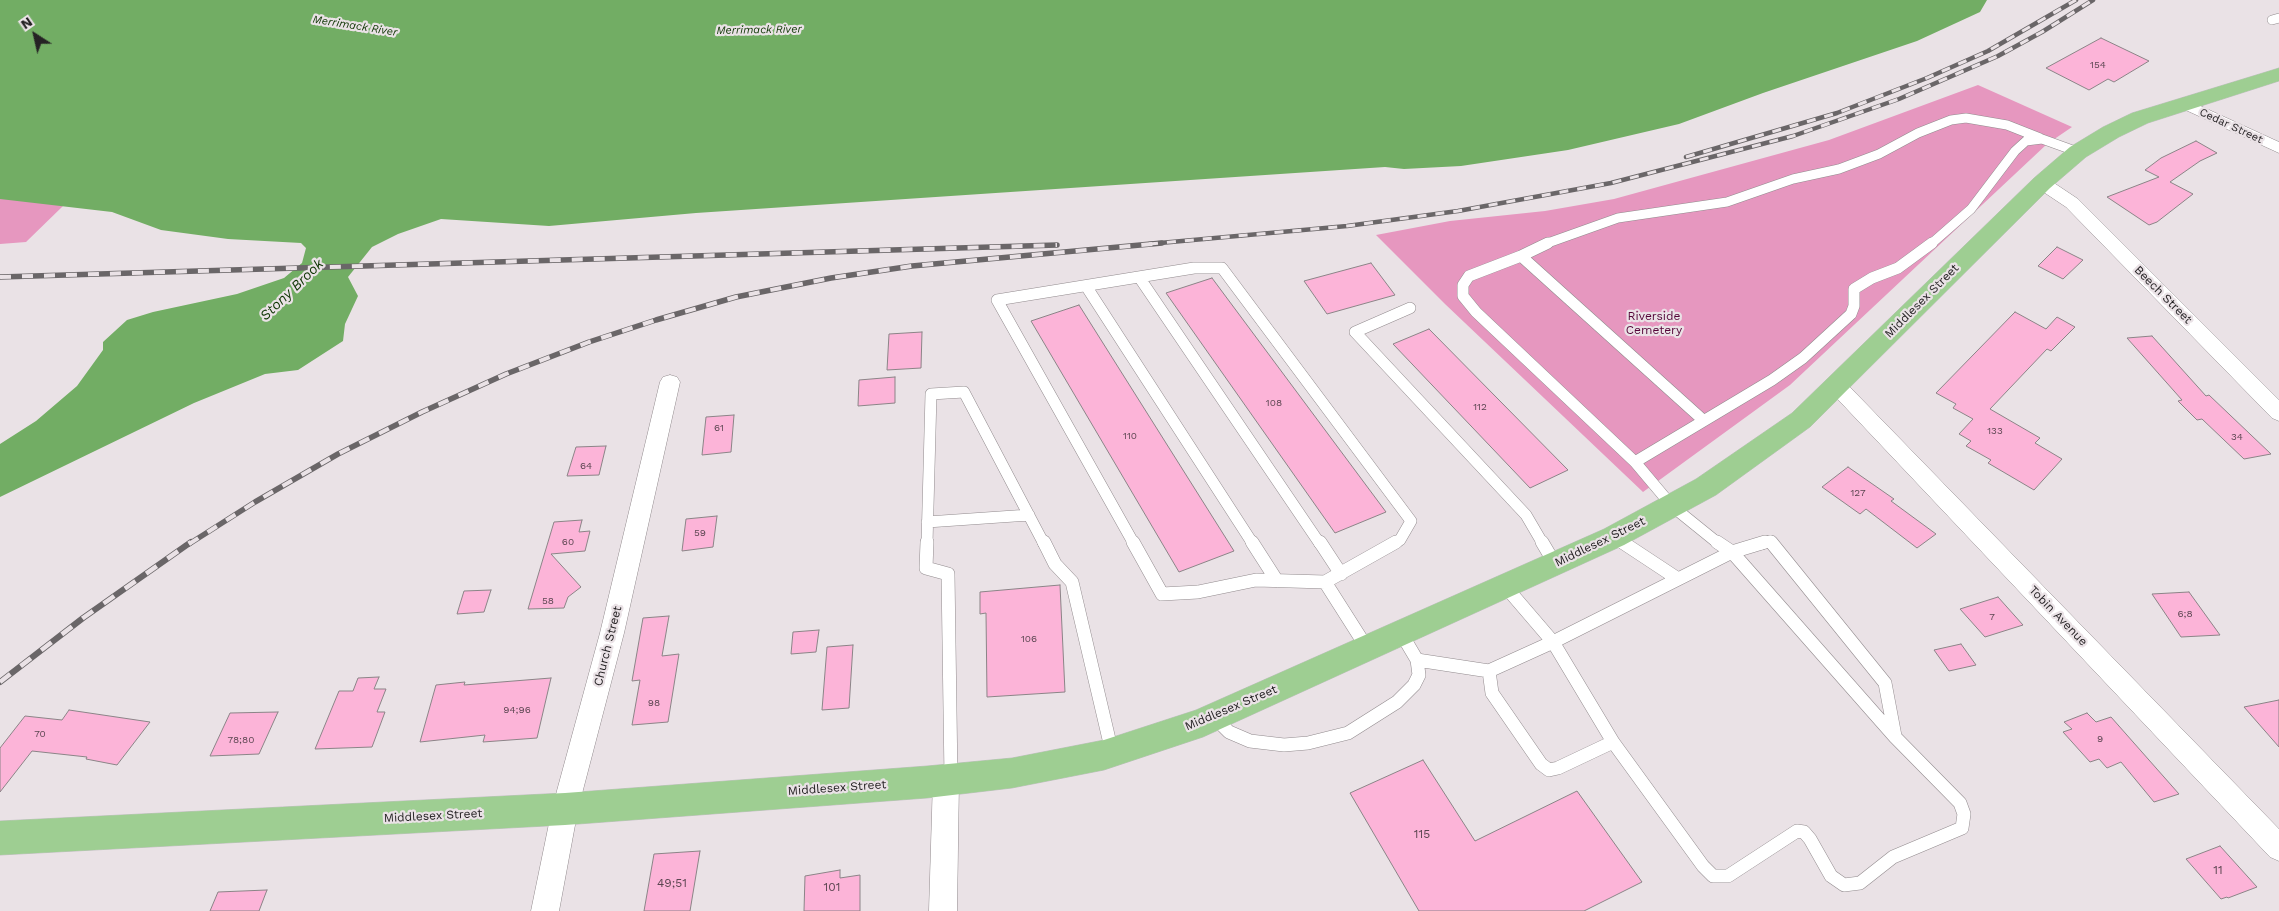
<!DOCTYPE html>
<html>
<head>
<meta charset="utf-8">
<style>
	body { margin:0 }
	#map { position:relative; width:2279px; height:911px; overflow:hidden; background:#eae2e6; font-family:"Work Sans",sans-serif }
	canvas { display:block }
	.north { position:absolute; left:10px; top:10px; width:50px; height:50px; -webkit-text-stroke:4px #eae2e6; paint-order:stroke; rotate:325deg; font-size:14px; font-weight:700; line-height:20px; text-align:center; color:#252224 }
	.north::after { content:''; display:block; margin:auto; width:18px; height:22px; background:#252224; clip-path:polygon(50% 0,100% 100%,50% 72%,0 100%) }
</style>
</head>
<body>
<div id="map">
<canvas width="2279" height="911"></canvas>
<div class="north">N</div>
</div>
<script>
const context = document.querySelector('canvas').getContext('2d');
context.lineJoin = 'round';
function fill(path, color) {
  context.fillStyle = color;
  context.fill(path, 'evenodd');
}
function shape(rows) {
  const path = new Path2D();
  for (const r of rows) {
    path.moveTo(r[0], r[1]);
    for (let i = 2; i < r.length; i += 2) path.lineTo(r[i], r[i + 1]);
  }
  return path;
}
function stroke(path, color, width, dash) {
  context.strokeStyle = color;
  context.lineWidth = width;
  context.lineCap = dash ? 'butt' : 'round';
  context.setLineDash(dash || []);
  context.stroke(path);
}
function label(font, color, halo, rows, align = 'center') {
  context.font = font + ' "Work Sans",sans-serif';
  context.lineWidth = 4.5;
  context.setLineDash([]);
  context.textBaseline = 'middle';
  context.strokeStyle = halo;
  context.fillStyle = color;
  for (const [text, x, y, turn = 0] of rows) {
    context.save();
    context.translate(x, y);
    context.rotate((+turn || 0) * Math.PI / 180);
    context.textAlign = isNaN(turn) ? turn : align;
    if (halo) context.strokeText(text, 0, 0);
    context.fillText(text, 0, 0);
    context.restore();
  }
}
const green = shape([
	[1978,85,2072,127,2047,144,1790,385,1643,492,1445,304,1376,235,1450,221,1545,211,1614,199,1829,140],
	[0,191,63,206,26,242,0,244]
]);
const water = shape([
	[0,0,1987,0,1980,12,1917,41,1763,93,1679,124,1568,150,1461,166,1404,169,1385,167,696,213,549,226,441,219,398,234,372,247,348,277,358,296,345,324,343,341,298,370,265,374,194,403,0,497,0,444,36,421,77,386,103,350,103,342,127,320,153,312,237,294,284,278,302,263,306,248,301,243,228,239,161,230,112,212,0,199]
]);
const building = shape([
	[2101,38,2149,61,2114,82,2108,79,2089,90,2046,68,2101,38],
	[2196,141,2217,153,2200,161,2170,182,2193,194,2157,222,2149,225,2107,197,2159,177,2145,170,2161,158,2196,141],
	[2057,247,2083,260,2063,279,2038,266,2057,247],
	[1371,263,1395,295,1327,314,1304,281,1371,263],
	[1212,278,1386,512,1335,533,1166,293,1212,278],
	[1079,305,1234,551,1179,572,1031,321,1079,305],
	[2015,312,2046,329,2057,317,2075,327,2051,351,2047,349,1990,409,2040,438,2035,443,2062,459,2034,490,1988,463,1991,460,1966,446,1971,441,1959,434,1973,419,1953,408,1956,404,1936,393,2015,312],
	[1429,329,1568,470,1530,488,1393,344,1429,329],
	[922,332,921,368,887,370,889,334,922,332],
	[2152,336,2206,396,2209,395,2271,454,2244,459,2202,419,2197,420,2178,401,2182,400,2127,338,2152,336],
	[895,377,895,403,858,406,859,380,895,377],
	[734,415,731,452,702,455,706,417,734,415],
	[606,446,599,475,567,476,576,447,606,446],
	[1848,467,1894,499,1891,501,1936,534,1917,548,1866,509,1860,514,1822,487,1848,467],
	[717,516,713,547,682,551,686,519,717,516],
	[582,520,579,532,590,531,585,551,551,554,581,587,568,597,564,608,528,609,554,522,582,520],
	[1060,585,1065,692,987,697,986,613,980,614,980,592,1060,585],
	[491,590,484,612,457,614,464,591,491,590],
	[2189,592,2220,635,2181,637,2152,594,2189,592],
	[1998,597,2023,625,1985,637,1960,609,1998,597],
	[669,616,662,656,679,654,668,722,632,725,640,680,632,681,643,618,669,616],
	[819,630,816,652,791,654,793,632,819,630],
	[1961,644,1976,665,1949,671,1934,650,1961,644],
	[853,645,849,708,822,710,827,647,853,645],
	[379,677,374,689,386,689,377,712,385,712,372,747,315,749,339,691,353,691,358,678,379,677],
	[551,678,537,738,483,742,485,735,420,742,436,685,465,682,464,685,551,678],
	[2279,700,2279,747,2244,707,2279,700],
	[69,710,150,722,117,765,86,759,87,757,32,751,0,792,0,748,25,716,62,720,69,710],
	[278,712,259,754,210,756,230,713,278,712],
	[2087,713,2096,722,2111,717,2179,794,2154,802,2121,762,2107,768,2099,759,2090,762,2063,732,2072,729,2064,722,2087,713],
	[1423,760,1475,841,1577,791,1642,882,1584,911,1419,911,1350,793,1423,760],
	[2220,846,2257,887,2228,898,2227,897,2221,899,2186,859,2220,846],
	[700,851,690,911,644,911,654,854,700,851],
	[840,870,840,878,860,875,860,911,804,911,805,876,840,870],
	[267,890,259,911,210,911,218,892,267,890]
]);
const laneFar2 = shape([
	[2272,20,2279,18],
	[1545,244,1618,218,1727,202,1793,179,1839,169,1879,154,1918,133,1951,120,1966,118,2007,125,2040,138],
	[1931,244,1971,209,2015,151,2026,141,2042,139,2078,152]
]);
const laneFar1 = shape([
	[1521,256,1548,243],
	[1139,277,1320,544],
	[1086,286,1253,544],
	[1410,308,1355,332,1526,515,1543,544],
	[1703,420,1521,256,1469,276,1463,285,1463,296,1476,312,1635,462,1772,380,1803,358,1851,314,1854,306,1854,289,1872,278,1898,268,1932,243],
	[1635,462,1672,506,1719,544],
	[927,522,1029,515],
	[1614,537,1624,544],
	[927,544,931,394,964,392,1044,544],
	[1134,544,997,300,1194,268,1222,268,1411,521,1400,540,1393,544],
	[1761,544,1770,541,1772,544]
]);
const lane = shape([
	[927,542,926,568,948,574,951,778],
	[1044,542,1055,564,1072,582,1112,752],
	[1133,542,1162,594,1198,592,1256,580,1325,582],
	[1252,542,1277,581],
	[1320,542,1341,574],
	[1542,542,1555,564],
	[1622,542,1678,579],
	[1717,542,1732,552,1765,542],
	[1771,542,1885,683,1895,736],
	[1325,582,1367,648],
	[1325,582,1396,542],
	[1505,586,1553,642],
	[1553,642,1613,742],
	[1553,642,1489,671,1492,693,1541,764,1549,770,1558,768,1613,742],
	[1553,642,1732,552,1895,737,1960,803,1964,814,1962,828,1893,857,1860,883,1844,885,1831,876,1810,839,1804,832,1797,831,1728,876,1713,876,1703,866,1613,742],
	[1417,660,1489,671],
	[1214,717,1229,732,1250,741,1284,745,1308,743,1348,733,1397,702,1414,685,1419,675,1417,660,1401,633]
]);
const street = shape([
	[2183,98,2279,142,2279,153,2177,106,2175,103,2177,100,2183,98],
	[2042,178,2048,179,2078,199,2279,400,2279,421,2272,418,2066,207,2036,187,2033,183,2036,179,2042,178],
	[670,375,677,377,680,382,624,633,578,809,559,911,531,911,552,809,600,633,660,382,663,377,670,375],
	[1836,378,1843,380,2279,829,2279,861,2270,857,1829,390,1826,385,1829,380,1836,378],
	[946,768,955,772,959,780,957,911,929,911,933,780,937,772,946,768]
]);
const primary = shape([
	[2279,68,2279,81,2148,123,2119,137,2086,157,2050,188,1810,427,1716,495,1624,545,1203,737,1104,770,1012,788,927,798,565,825,0,855,0,821,565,793,927,766,1012,758,1104,740,1196,710,1604,529,1696,479,1792,413,2034,178,2070,147,2103,127,2132,113,2279,68]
]);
const railFar2 = shape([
	[1686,157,1837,113,1927,78,1988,51,2076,0],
	[1149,244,1347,226,1458,211,1611,183,1793,136,1899,99,1998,56,2042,32,2093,0]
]);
const railFar1 = shape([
	[0,277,1057,245],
	[189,544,255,502,338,454,422,412,506,374,589,342,656,320,736,297,831,278,912,266,1162,243]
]);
const rail = shape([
	[0,682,83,618,191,542]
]);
const numberNames = [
	["154",2098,65],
	["108",1274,403],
	["112",1480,407],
	["61",719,428],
	["133",1995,431],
	["110",1130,436],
	["34",2237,437],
	["64",586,466],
	["127",1858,493],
	["59",700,533],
	["60",568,542],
	["58",548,601],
	["6;8",2185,614],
	["7",1992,617],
	["106",1029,639],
	["98",654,703],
	["94;96",517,710],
	["70",40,734],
	["9",2100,739],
	["78;80",241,740]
];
const farWaternames = [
	["Merrimack River",355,26,9],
	["Merrimack River",759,30,-1]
];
const farStreetnames = [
	["Cedar Street",2231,126,25]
];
const streetNames = [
	["Beech Street",2163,295,45],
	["Middlesex Street",1922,301,-45],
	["Middlesex Street",1600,542,-26],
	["Tobin Avenue",2058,616,46],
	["Church Street",608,646,-76],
	["Middlesex Street",1231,708,-23],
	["Middlesex Street",837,788,-4],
	["Middlesex Street",433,816,-3]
];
const parkNames = [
	["Riverside",1654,316],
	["Cemetery",1654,330]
];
const nearNumbernames = [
	["115",1422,834],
	["11",2218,870],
	["49;51",672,883],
	["101",832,887]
];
const waterNames = [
	["Stony Brook",292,290,-44]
];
fill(green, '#e697bf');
fill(water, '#72ad64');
fill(building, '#fcb4d8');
stroke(building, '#8b8487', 1);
stroke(laneFar2, '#928b8e', 10);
stroke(laneFar1, '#928b8e', 12);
stroke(lane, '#928b8e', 14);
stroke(street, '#928b8e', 1);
stroke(primary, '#c2c1c2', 1);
stroke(laneFar2, '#fff', 9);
stroke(laneFar1, '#fff', 11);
stroke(lane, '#fff', 13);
fill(street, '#fff');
fill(primary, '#9ece92');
stroke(railFar2, '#6a6668', 4.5);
stroke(railFar1, '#6a6668', 5.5);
stroke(rail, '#6a6668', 6);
stroke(railFar2, '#eae2e6', 3, [9]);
stroke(railFar1, '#eae2e6', 4, [11]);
stroke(rail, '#eae2e6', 4.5, [13]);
label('10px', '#5b4651', null, numberNames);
label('italic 11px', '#0d3502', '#eae2e6', farWaternames);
label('11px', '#252224', '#eae2e6', farStreetnames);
label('12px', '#252224', '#eae2e6', streetNames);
label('12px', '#540538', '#eae2e6', parkNames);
label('12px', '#5b4651', null, nearNumbernames);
label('italic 14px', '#0d3502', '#eae2e6', waterNames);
</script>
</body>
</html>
